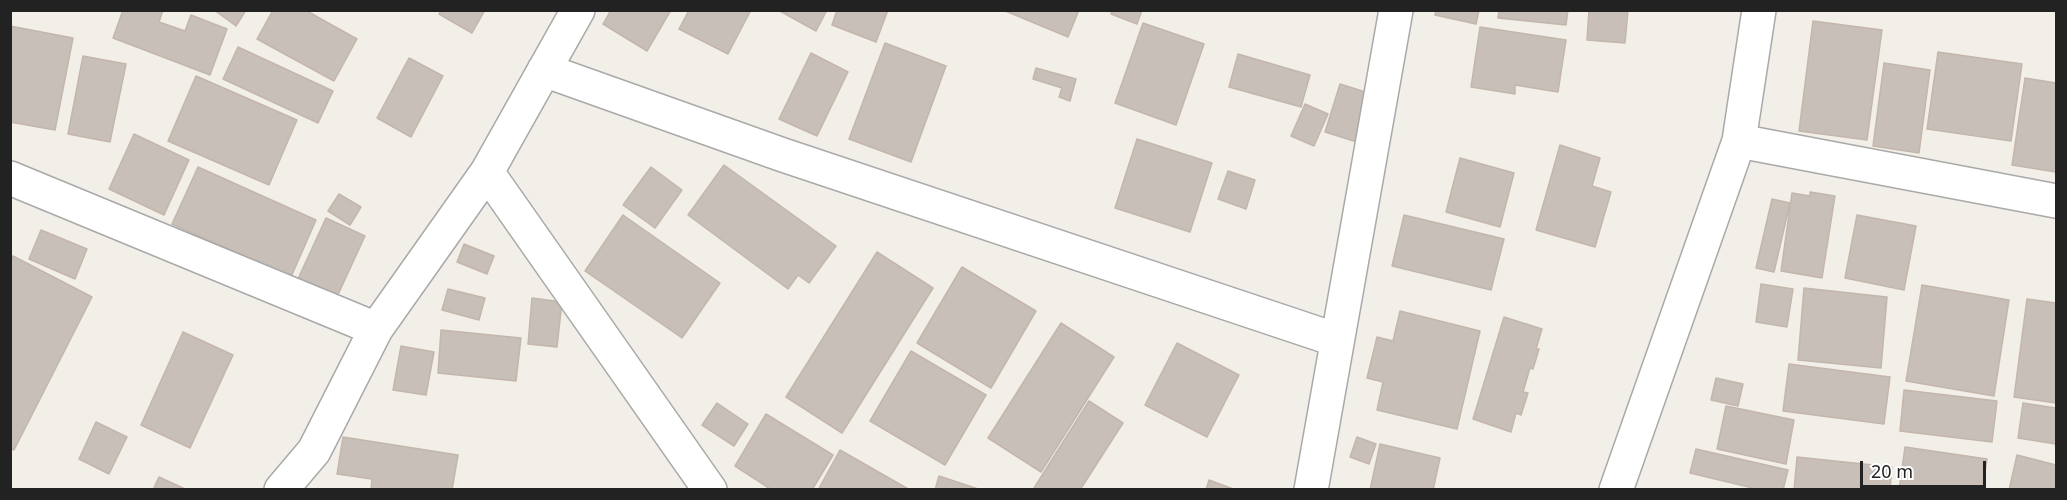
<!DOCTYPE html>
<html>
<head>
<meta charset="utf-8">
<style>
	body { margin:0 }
	#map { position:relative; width:2067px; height:500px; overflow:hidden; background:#f2efe9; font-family:"Noto Sans",sans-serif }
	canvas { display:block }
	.frame { position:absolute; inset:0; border:12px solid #222; pointer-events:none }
	.scale { position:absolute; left:1860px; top:461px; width:126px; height:27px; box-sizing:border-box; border:3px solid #222; border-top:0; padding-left:8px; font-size:18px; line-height:21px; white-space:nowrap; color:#222; -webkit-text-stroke:4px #fff; paint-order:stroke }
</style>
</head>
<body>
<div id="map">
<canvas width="2067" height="500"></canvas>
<div class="frame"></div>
<div class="scale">20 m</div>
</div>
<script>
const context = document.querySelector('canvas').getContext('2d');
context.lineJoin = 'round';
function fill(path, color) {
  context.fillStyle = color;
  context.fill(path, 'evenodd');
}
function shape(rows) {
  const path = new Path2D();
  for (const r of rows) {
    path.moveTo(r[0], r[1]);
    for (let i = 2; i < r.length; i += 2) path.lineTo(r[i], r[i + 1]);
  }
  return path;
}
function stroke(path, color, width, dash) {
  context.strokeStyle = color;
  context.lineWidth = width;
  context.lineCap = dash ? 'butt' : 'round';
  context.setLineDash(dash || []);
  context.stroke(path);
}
const building = shape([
	[123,10,163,10,159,22,185,31,191,15,227,29,210,75,113,38,123,10],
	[214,10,246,10,236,26,214,10],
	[273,10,305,10,357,39,334,81,257,39,273,10],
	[441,10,485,10,472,33,439,14,441,10],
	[611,10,671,10,647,51,603,24,611,10],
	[689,10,751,10,728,54,679,29,689,10],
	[778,10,827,10,816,31,778,10],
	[837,10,888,10,876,42,832,25,837,10],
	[1003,10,1079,10,1068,37,1003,10],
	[1112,10,1142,10,1137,24,1111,14,1112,10],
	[1436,10,1479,10,1476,24,1435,15,1436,10],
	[1499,10,1568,10,1566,25,1498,18,1499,10],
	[1589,10,1628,10,1625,43,1587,40,1589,10],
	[1813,21,1882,30,1867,140,1799,131,1813,21],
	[1143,23,1204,44,1176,125,1115,103,1143,23],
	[10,26,73,38,55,130,10,122,10,26],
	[1480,27,1566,40,1558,92,1515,85,1515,94,1471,87,1480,27],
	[885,43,946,66,911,162,849,139,885,43],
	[238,47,333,91,318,123,223,79,238,47],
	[1938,52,2022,64,2011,141,1927,129,1938,52],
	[811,53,848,72,817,136,779,119,811,53],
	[1238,54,1310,75,1301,107,1229,87,1238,54],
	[83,56,126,64,110,142,68,134,83,56],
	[409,58,443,76,411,137,377,118,409,58],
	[1884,63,1930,70,1919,153,1873,146,1884,63],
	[1036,68,1076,79,1070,101,1059,97,1062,88,1033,79,1036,68],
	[196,76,297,120,269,185,168,141,196,76],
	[2025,78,2056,83,2056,172,2012,165,2025,78],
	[1340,84,1375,95,1360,143,1325,132,1340,84],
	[1305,104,1328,114,1314,146,1291,136,1305,104],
	[134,134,189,160,164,215,109,189,134,134],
	[1137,139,1212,163,1190,232,1115,208,1137,139],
	[1560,145,1600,158,1592,186,1611,192,1595,247,1536,230,1560,145],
	[1460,158,1514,173,1500,227,1446,212,1460,158],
	[724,165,836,246,809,283,798,275,788,289,688,215,724,165],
	[198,167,316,220,291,277,172,224,198,167],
	[651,167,682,190,655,228,623,205,651,167],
	[1228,171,1255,180,1246,209,1218,199,1228,171],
	[1810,192,1835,196,1822,278,1781,271,1792,193,1810,196,1810,192],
	[339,194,361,207,350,225,328,211,339,194],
	[1772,199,1790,203,1774,272,1756,268,1772,199],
	[623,215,720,283,682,338,585,271,623,215],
	[1404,215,1504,239,1491,290,1392,266,1404,215],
	[1857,215,1916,226,1904,290,1845,278,1857,215],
	[326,218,365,236,336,299,297,281,326,218],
	[41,230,87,249,75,279,29,259,41,230],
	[464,244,494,256,487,274,457,262,464,244],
	[877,252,933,288,842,433,786,397,877,252],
	[13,256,92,297,14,450,10,448,10,261,13,256],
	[962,267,1036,311,991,388,917,343,962,267],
	[1761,284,1793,289,1787,327,1756,322,1761,284],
	[1922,285,2009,300,1994,396,1906,381,1922,285],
	[1804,288,1887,297,1881,368,1798,360,1804,288],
	[448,289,485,298,479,320,442,310,448,289],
	[532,298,562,302,557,347,528,344,532,298],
	[2027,299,2056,303,2056,403,2014,397,2027,299],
	[1400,311,1480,331,1457,429,1377,410,1383,382,1367,378,1377,337,1393,341,1400,311],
	[1504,317,1542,329,1536,349,1539,349,1533,369,1530,368,1523,392,1528,393,1521,415,1516,413,1511,432,1473,419,1504,317],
	[1061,323,1114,357,1041,472,988,438,1061,323],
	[441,330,521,338,516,381,438,373,441,330],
	[183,332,233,355,190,448,141,425,183,332],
	[1177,343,1239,375,1207,437,1145,405,1177,343],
	[401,346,434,352,426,395,393,390,401,346],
	[911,351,986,395,945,465,870,421,911,351],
	[1789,364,1890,377,1884,424,1783,411,1789,364],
	[1716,378,1743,384,1738,406,1711,400,1716,378],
	[1904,390,1997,401,1992,442,1900,431,1904,390],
	[1089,401,1123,423,1080,490,1036,490,1034,488,1089,401],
	[717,403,748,424,734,446,702,425,717,403],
	[2023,403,2056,408,2056,444,2018,438,2023,403],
	[1726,406,1794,420,1786,464,1717,449,1726,406],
	[766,414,833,455,812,490,772,490,735,466,766,414],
	[96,422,127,437,109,474,79,459,96,422],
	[343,437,458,455,452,490,371,490,372,479,337,474,343,437],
	[1357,437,1376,444,1369,464,1350,457,1357,437],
	[1380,444,1440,458,1433,490,1370,490,1380,444],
	[1905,447,1987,459,1982,490,1899,490,1905,447],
	[1696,449,1788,470,1783,490,1761,490,1690,473,1696,449],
	[840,450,910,490,818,490,840,450],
	[2017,455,2056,465,2056,490,2009,490,2017,455],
	[1797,457,1892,467,1890,490,1794,490,1797,457],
	[939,476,981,490,935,490,939,476],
	[159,477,185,489,153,490,159,477],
	[1209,480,1236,490,1206,490,1209,480]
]);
const street = shape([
	[544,70,783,155,1337,340],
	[1739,141,2056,201],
	[487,172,710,490],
	[10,178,376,329],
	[281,490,314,451,376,329,487,172,578,10],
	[1311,490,1396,10],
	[1616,490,1739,141,1759,10]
]);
fill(building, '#c7bfb8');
stroke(building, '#c4b6ab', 1.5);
stroke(street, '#a9a9a9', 36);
stroke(street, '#fff', 33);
</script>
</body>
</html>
